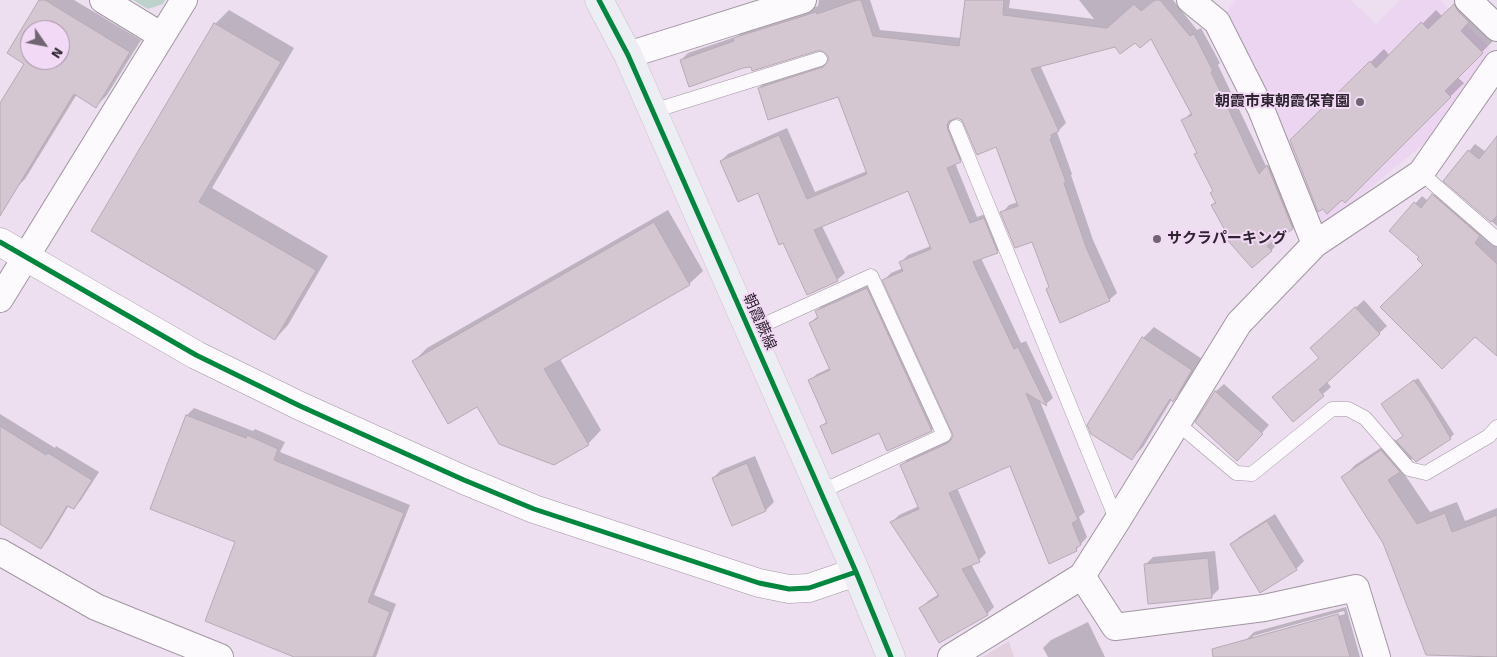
<!DOCTYPE html>
<html>
<head>
<meta charset="utf-8">
<style>
	body { margin:0 }
	#map { position:relative; width:1497px; height:657px; overflow:hidden; background:#eddff0; font-family:Signika,sans-serif }
	canvas { display:block }
	.north { position:absolute; left:20px; top:20px; width:50px; height:50px; box-sizing:border-box; background:#f2d9f6; border:1px solid #a491a6; border-radius:50%; rotate:123deg; font-size:14px; font-weight:700; line-height:20px; text-align:center; color:#2e242f }
	.north::after { content:''; display:block; margin:auto; width:18px; height:22px; background:#716573; clip-path:polygon(50% 0,100% 100%,50% 72%,0 100%) }
</style>
</head>
<body>
<div id="map">
<canvas width="1497" height="657"></canvas>
<div class="north">N</div>
</div>
<script>
const context = document.querySelector('canvas').getContext('2d');
context.lineJoin = 'round';
function fill(path, color) {
  context.fillStyle = color;
  context.fill(path, 'evenodd');
}
function shape(rows) {
  const path = new Path2D();
  for (const r of rows) {
    path.moveTo(r[0], r[1]);
    for (let i = 2; i < r.length; i += 2) path.lineTo(r[i], r[i + 1]);
  }
  return path;
}
function stroke(path, color, width, dash) {
  context.strokeStyle = color;
  context.lineWidth = width;
  context.lineCap = dash ? 'butt' : 'round';
  context.setLineDash(dash || []);
  context.stroke(path);
}
function label(font, color, halo, rows, align = 'center') {
  context.font = font + ' Signika,"Noto Sans JP",sans-serif';
  context.lineWidth = 4;
  context.setLineDash([]);
  context.textBaseline = 'middle';
  context.strokeStyle = halo;
  context.fillStyle = color;
  for (const [text, x, y, turn = 0] of rows) {
    context.save();
    context.translate(x, y);
    context.rotate((+turn || 0) * Math.PI / 180);
    context.textAlign = isNaN(turn) ? turn : align;
    if (halo) context.strokeText(text, 0, 0);
    context.fillText(text, 0, 0);
    context.restore();
  }
}
const commercial = shape([
	[1009,641,1014,657,982,657]
]);
const built = shape([
	[1236,0,1351,0,1376,24,1400,0,1440,0,1491,49,1436,134,1319,230,1221,19]
]);
const green = shape([
	[133,0,165,0,163,4,148,9]
]);
const shadow = shape([
	[41,0,74,0,141,40,107,95,96,106,77,94,25,179,14,190,0,182,0,105,26,63,9,52],
	[30,30,60,30,60,60,30,60],
	[819,0,870,0,880,30,961,38,966,0,1010,0,1009,8,1094,19,1079,0,1173,0,1197,30,1201,28,1220,63,1218,65,1267,168,1275,159,1299,220,1292,228,1274,239,1278,243,1271,251,1228,232,1212,205,1216,201,1214,191,1183,120,1192,112,1151,37,1040,65,1066,123,1057,132,1072,174,1071,175,1093,240,1117,293,1109,300,1050,286,1032,240,1002,213,1009,205,1018,202,996,146,963,119,957,117,954,118,967,154,960,161,955,163,977,217,991,212,1005,245,997,252,981,258,1021,343,1026,341,1053,398,1046,404,1039,399,1085,512,1079,517,1087,537,1076,550,1010,465,957,488,986,553,979,560,971,564,994,607,987,614,921,608,928,601,939,594,892,522,899,515,919,506,902,465,909,458,953,437,954,435,884,280,891,273,903,268,901,262,908,255,931,246,909,190,822,226,845,273,837,280,759,192,721,161,728,154,787,128,815,192,867,171,839,96,759,88,766,81,829,61,830,56,823,49,752,65,681,60,688,53,738,36,742,32,799,14,818,6],
	[1459,0,1495,39,1457,77,1464,83,1345,201,1291,140,1384,49,1390,56,1436,10,1442,16],
	[229,10,294,48,212,188,328,256,288,325,275,339,93,231,215,24],
	[1475,144,1486,152,1497,151,1497,226,1445,180],
	[1440,188,1497,238,1497,354,1425,265,1421,257,1391,231,1422,196,1428,201],
	[668,210,703,271,689,284,560,359,601,430,588,444,478,405,414,361,427,348],
	[874,282,938,423,932,430,887,449,879,432,822,426,827,421,810,380,817,374,830,368,810,323,818,316,816,311,823,305],
	[1364,300,1387,326,1327,382,1331,387,1293,420,1320,357,1320,340],
	[1154,327,1202,359,1184,389,1172,399,1143,447,1132,458,1143,338],
	[1418,378,1454,434,1450,438,1413,458,1401,469,1430,512,1457,502,1465,521,1497,508,1497,656,1384,542,1343,478,1355,465,1394,439,1397,442,1404,435,1386,401],
	[1224,384,1269,425,1245,452,1197,422,1216,391],
	[194,408,253,431,255,429,285,442,280,452,410,505,374,595,396,604,376,657,332,657,237,542,152,508,187,415],
	[0,414,55,448,56,446,99,472,81,500,74,508,69,505,48,540,41,548,0,523],
	[755,456,774,502,766,510,732,524,713,478,721,470],
	[1275,514,1304,561,1296,569,1231,545,1239,537],
	[1215,551,1219,589,1211,597,1145,565,1153,557],
	[1346,607,1360,657,1248,657,1246,640,1254,632],
	[1344,611,1345,614,1253,639,1253,636],
	[1088,622,1105,657,1048,657,1043,648,1051,640]
]);
const building = shape([
	[39,0,45,0,130,52,96,108,74,94,0,216,0,103,24,64,7,53,39,0],
	[30,30,60,30,60,60,30,60,30,30],
	[857,0,861,0,873,36,959,46,965,0,1004,0,1003,15,1107,28,1134,4,1141,11,1155,0,1160,0,1190,36,1194,34,1213,71,1211,72,1259,174,1267,165,1293,229,1267,246,1272,251,1252,268,1223,235,1226,232,1211,205,1216,203,1210,193,1213,191,1194,154,1197,153,1181,120,1192,115,1151,39,1140,48,1135,43,1120,54,1115,47,1031,69,1059,131,1051,135,1052,139,1050,139,1066,182,1064,183,1086,247,1110,301,1060,323,1046,289,1049,287,1032,242,1015,248,1000,212,1018,206,996,147,977,155,962,120,957,118,949,121,947,125,948,130,961,162,947,168,970,223,984,218,998,253,973,262,1014,349,1018,347,1047,406,1026,393,1078,520,1072,523,1081,545,1076,548,1077,551,1049,564,1010,466,949,493,980,562,962,569,988,615,939,643,919,608,939,596,890,522,919,509,900,465,948,443,951,440,953,435,882,280,903,271,899,262,931,249,908,191,814,230,838,281,807,295,783,243,779,245,758,193,738,202,720,161,779,135,807,199,867,174,838,97,768,120,758,88,823,67,828,61,828,56,822,51,817,51,752,71,751,67,743,68,689,87,680,60,734,41,733,38,816,12,817,14,857,0],
	[1454,4,1458,11,1469,22,1461,31,1483,53,1445,91,1451,97,1345,203,1342,200,1327,214,1323,209,1318,212,1290,140,1370,61,1376,68,1421,22,1428,29,1454,4],
	[214,23,281,62,199,202,316,270,275,340,91,231,214,23],
	[1497,136,1497,216,1491,222,1443,181,1468,150,1479,159,1497,136],
	[1432,194,1480,236,1475,243,1497,264,1497,356,1475,337,1442,369,1380,307,1423,265,1417,259,1419,257,1389,231,1414,202,1421,208,1432,194],
	[654,222,690,285,544,369,589,445,554,465,499,444,477,407,448,424,412,361,654,222],
	[867,288,932,431,887,451,879,433,832,454,820,426,827,423,808,380,830,370,809,323,818,318,815,311,867,288],
	[1355,307,1380,334,1319,390,1324,396,1293,422,1272,397,1319,358,1310,348,1355,307],
	[1142,337,1192,370,1173,402,1170,399,1132,460,1091,434,1087,425,1142,337],
	[1414,380,1430,403,1451,439,1416,462,1396,441,1403,436,1381,404,1414,380],
	[1215,391,1263,434,1237,461,1195,422,1215,391],
	[186,415,246,438,247,435,278,449,274,460,404,513,368,602,390,612,373,657,294,657,205,621,235,542,150,509,186,415],
	[0,426,46,455,48,453,92,480,74,509,67,506,41,549,0,524,0,426],
	[1381,450,1400,472,1388,480,1417,524,1445,513,1452,532,1497,515,1497,657,1426,655,1383,543,1341,477,1381,450],
	[747,463,766,511,732,526,712,478,747,463],
	[1267,521,1297,570,1260,593,1230,544,1267,521],
	[1208,558,1212,598,1148,604,1144,564,1208,558],
	[1338,614,1350,657,1213,657,1212,649,1338,614]
]);
const service = shape([
	[653,111,820,59],
	[956,127,1117,521],
	[1421,173,1497,239],
	[750,331,871,276,944,435,820,492],
	[1177,423,1236,473,1252,474,1332,409,1348,409,1365,418,1409,469,1426,473,1489,436,1497,427]
]);
const minor = shape([
	[103,0,162,36],
	[1190,0,1217,22,1261,109,1315,244],
	[1468,0,1497,28],
	[628,55,803,0],
	[0,299,184,0],
	[0,552,96,607,220,657],
	[1082,576,1115,627,1264,608,1356,588,1377,657],
	[951,657,1082,576,1117,521,1239,323,1315,244,1421,173,1497,64]
]);
const tertiary = shape([
	[0,242,196,355,300,406,464,480,534,509,759,583,789,589,809,588,856,572]
]);
const primary = shape([
	[599,0,628,55,856,572,891,657]
]);
const cycleway = shape([
	[599,0,628,55,856,572,891,657],
	[0,242,196,355,300,406,464,480,534,509,759,583,789,589,809,588,856,572]
]);
const markers = [
	[1360,102,5,"#716573"],
	[1157,239,5,"#716573"]
];
const poiNames = [
	["朝霞市東朝霞保育園",1350,102],
	["サクラパーキング",1167,239,"left"]
];
const streetNames = [
	["朝霞蕨線",759,322,66]
];
fill(commercial, '#e3d0de');
fill(built, '#ecd5f0');
fill(green, '#bdd2cb');
fill(shadow, '#0003');
fill(building, '#d4c7d2');
stroke(building, '#b6aab5', 1);
stroke(service, '#a196a2', 15);
stroke(minor, '#a196a2', 28);
stroke(tertiary, '#a196a2', 29);
stroke(primary, '#c7c0c8', 29);
stroke(service, '#fcfafd', 14);
stroke(minor, '#fcfafd', 26);
stroke(tertiary, '#fcfafd', 28);
stroke(primary, '#ededf4', 28);
stroke(cycleway, '#00873e', 5);
for (const [x, y, r, color] of markers) {
  const dot = new Path2D();
  dot.arc(x, y, r, 0, 2 * Math.PI);
  context.fillStyle = color;
  context.fill(dot);
  stroke(dot, '#f2d9f6', 2);
}
label('bold 15px', '#2e242f', '#f2d9f6', poiNames, 'right');
label('15px', '#2e242f', '#f2d9f6', streetNames);
</script>
</body>
</html>
